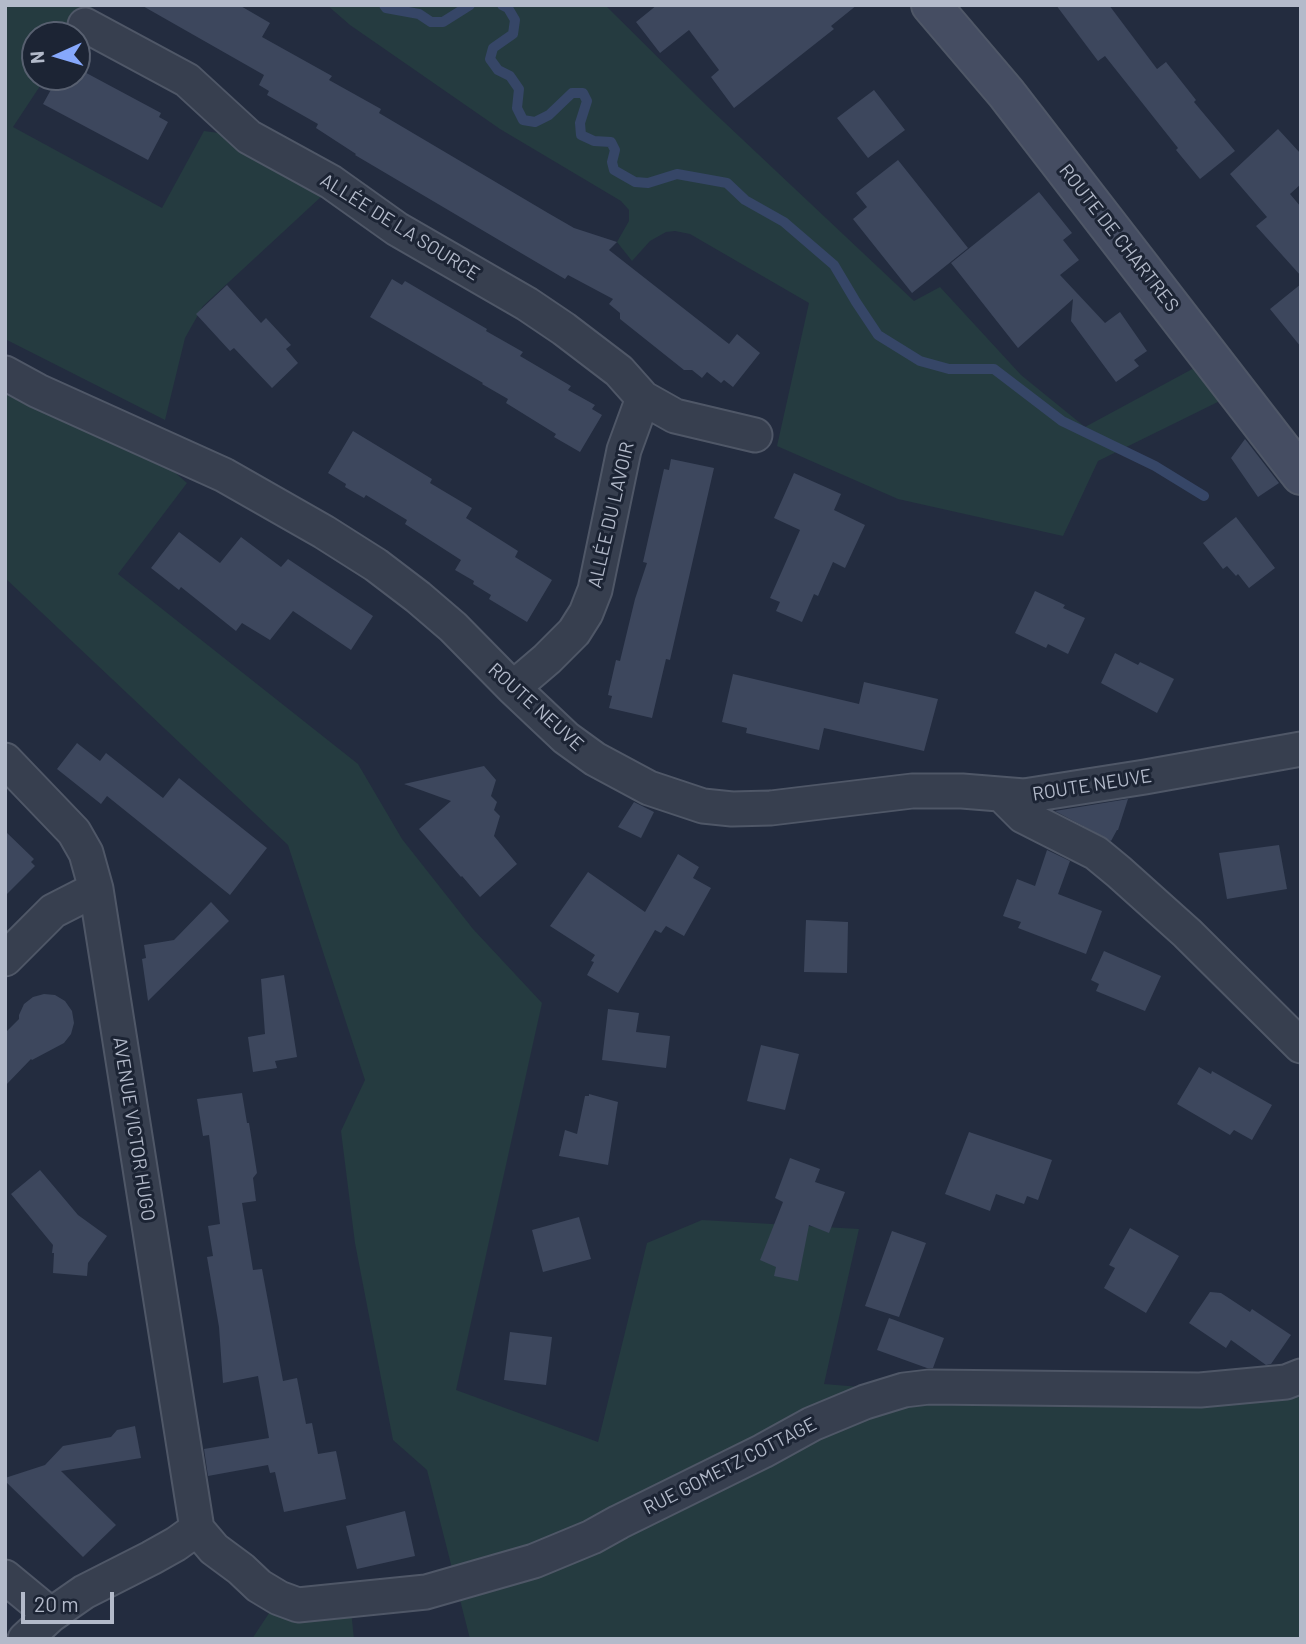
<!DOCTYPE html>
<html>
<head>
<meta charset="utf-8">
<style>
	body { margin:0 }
	#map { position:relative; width:1306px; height:1644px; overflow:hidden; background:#232c3f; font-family:Barlow,sans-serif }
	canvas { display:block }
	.frame { position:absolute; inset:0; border:7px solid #b3baca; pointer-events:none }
	.north { position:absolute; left:21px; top:21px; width:70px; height:70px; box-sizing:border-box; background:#1c2434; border:2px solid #586070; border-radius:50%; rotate:266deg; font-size:19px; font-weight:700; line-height:28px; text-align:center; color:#b3baca }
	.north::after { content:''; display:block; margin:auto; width:24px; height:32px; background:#86a8fc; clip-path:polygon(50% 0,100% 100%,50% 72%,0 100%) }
	.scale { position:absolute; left:21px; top:1592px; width:93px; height:32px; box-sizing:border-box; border:4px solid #b3baca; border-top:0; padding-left:9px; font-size:21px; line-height:24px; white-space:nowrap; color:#b3baca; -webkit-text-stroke:5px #1c2434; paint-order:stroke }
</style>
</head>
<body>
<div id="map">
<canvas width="1306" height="1644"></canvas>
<div class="frame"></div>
<div class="north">N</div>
<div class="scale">20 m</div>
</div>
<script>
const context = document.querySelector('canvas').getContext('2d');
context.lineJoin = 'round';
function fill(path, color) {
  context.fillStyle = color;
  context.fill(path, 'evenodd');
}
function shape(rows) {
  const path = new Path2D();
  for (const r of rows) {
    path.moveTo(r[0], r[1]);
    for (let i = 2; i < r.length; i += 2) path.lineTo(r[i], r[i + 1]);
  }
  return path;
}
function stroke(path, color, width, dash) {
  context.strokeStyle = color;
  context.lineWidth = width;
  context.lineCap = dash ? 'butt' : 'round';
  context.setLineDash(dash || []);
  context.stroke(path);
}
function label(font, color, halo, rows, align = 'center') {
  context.font = font + ' Barlow,sans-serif';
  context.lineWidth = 6;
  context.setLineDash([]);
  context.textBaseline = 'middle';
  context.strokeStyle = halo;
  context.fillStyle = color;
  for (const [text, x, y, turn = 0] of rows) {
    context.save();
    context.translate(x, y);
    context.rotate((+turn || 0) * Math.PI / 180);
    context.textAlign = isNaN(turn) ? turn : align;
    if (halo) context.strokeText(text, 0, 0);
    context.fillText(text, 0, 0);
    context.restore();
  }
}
const green = shape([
	[5,5,94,5,74,35,35,35,35,77,46,77,13,127,162,208,204,131,249,137,323,195,203,306,185,338,165,420,5,339],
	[327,5,605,5,707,106,914,301,940,287,1021,375,1085,427,1209,360,1234,394,1098,461,1063,536,898,499,777,446,809,303,690,234,675,231,666,232,650,241,632,261,617,242,629,221,629,210,621,201,500,129,350,25],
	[5,380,150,451,187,483,118,574,358,764,402,839,473,929,542,1003,456,1390,598,1442,647,1243,702,1220,859,1229,824,1384,1041,1402,1301,1383,1301,1639,470,1639,427,1470,393,1440,355,1243,341,1131,365,1080,288,845,5,578],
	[279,1598,350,1601,354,1639,252,1639]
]);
const stream = shape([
	[384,5,386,8,419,14,431,22,443,22,470,5],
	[502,5,508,8,515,20,513,34,493,48,490,59,498,70,510,76,519,89,517,108,523,120,535,122,549,115,572,93,583,93,587,101,580,123,581,135,594,141,611,142,615,150,612,162,614,170,635,182,648,183,677,174,727,183,745,200,784,222,834,265,856,302,878,335,920,361,949,369,994,369,1062,421,1155,466,1204,496]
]);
const building = shape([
	[141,5,239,5,270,23,262,37,332,76,329,80,381,109,379,113,548,213,574,228,617,242,609,250,729,344,737,334,760,353,733,387,724,380,721,383,707,372,702,378,692,370,684,370,620,319,620,313,609,304,613,299,568,275,565,279,355,155,356,154,316,128,318,124,267,95,269,91,259,85,264,75],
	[657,5,857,5,831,26,834,29,734,108,711,77,719,70,689,30,660,53,636,22],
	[1056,5,1109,5,1157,69,1166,62,1196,100,1194,102,1235,151,1200,179,1176,150,1178,148,1105,56,1098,61],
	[77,68,161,113,159,117,168,122,148,160,43,104,58,77,77,77],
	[874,90,905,130,868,158,837,118],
	[1278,129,1301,154,1301,184,1290,194,1301,207,1301,276,1256,226,1267,217,1230,174],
	[898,160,968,248,912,293,853,219,867,207,856,193],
	[1039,192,1072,233,1063,240,1079,260,1060,275,1105,323,1120,312,1147,351,1134,360,1139,366,1116,382,1071,321,1073,299,1018,348,951,263],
	[392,279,402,285,405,281,487,329,486,331,523,352,520,356,571,386,568,390,595,405,592,409,602,415,580,452,554,437,556,434,506,403,508,399,482,384,483,383,370,317],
	[1301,284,1301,347,1270,309],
	[227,285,261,323,266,318,291,345,286,349,298,363,272,388,234,348,230,351,196,314],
	[353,431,432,479,430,483,472,508,466,518,518,551,515,557,552,580,527,622,489,599,491,595,473,584,474,581,455,570,461,560,405,524,407,520,366,495,364,498,345,487,346,484,328,473],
	[1245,439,1279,483,1258,497,1231,458],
	[671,459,714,468,670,660,666,659,652,718,609,708,612,696,608,695,616,660,620,661,635,599,647,563,643,562,664,469,669,470],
	[794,473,841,494,834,510,865,525,845,568,833,562,818,596,814,594,802,622,776,611,780,602,770,598,800,530,774,518],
	[1236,517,1275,568,1249,588,1238,574,1236,576,1227,566,1223,569,1203,543],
	[179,532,220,563,241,537,281,567,288,559,373,616,351,650,293,611,270,640,242,623,236,631,181,587,179,590,151,568],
	[1035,591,1065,605,1063,608,1085,618,1068,654,1048,644,1046,648,1015,633],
	[1115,653,1138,665,1140,662,1174,679,1157,713,1101,683],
	[733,674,859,704,864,682,938,699,924,751,824,728,819,750,746,733,747,728,722,722],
	[77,743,100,761,106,753,163,798,179,778,267,848,230,895,107,796,101,804,57,769],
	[484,766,496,780,491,796,497,802,494,810,500,816,494,836,517,864,480,897,462,876,461,877,419,829,451,801,404,784],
	[1128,799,1118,830,1117,830,1111,841,1055,811],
	[634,802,654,812,641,838,618,827],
	[5,831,34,859,31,862,35,866,5,896],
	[1279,845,1287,889,1227,899,1219,853],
	[1047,850,1070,861,1058,894,1102,911,1086,954,1018,928,1021,922,1003,916,1017,879,1035,886],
	[678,854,699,867,693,878,711,888,684,936,666,926,661,933,655,930,618,993,587,975,594,962,591,961,595,955,550,926,588,872,645,912],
	[211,902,229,921,148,1001,142,959,146,958,144,945,174,940],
	[806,920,848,922,847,973,804,972],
	[1104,951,1161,976,1145,1011,1096,991,1099,984,1091,980],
	[284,975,297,1057,275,1061,277,1068,253,1072,248,1037,265,1034,261,979],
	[44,994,55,995,65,1001,72,1011,74,1023,71,1034,64,1043,32,1060,31,1059,5,1086,5,1033,19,1019,19,1015,24,1004,33,997],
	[608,1009,639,1013,636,1032,670,1036,666,1068,602,1060],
	[761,1045,799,1054,785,1110,747,1101],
	[1199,1067,1211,1074,1212,1071,1272,1105,1252,1140,1234,1130,1230,1135,1177,1104],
	[242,1093,247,1123,249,1123,257,1173,253,1178,256,1201,242,1203,253,1270,262,1269,283,1381,297,1378,306,1424,312,1423,318,1454,336,1451,346,1499,284,1512,275,1472,270,1473,268,1465,208,1476,204,1449,269,1438,258,1376,223,1383,219,1327,207,1257,213,1256,208,1226,220,1224,209,1135,203,1136,197,1099],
	[589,1094,618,1102,608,1165,559,1156,565,1130,577,1134,585,1096,589,1096],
	[969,1132,1052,1160,1038,1200,1027,1196,1024,1204,996,1194,990,1211,945,1194],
	[790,1158,820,1169,815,1182,845,1192,829,1233,809,1225,798,1281,774,1276,776,1267,760,1260,783,1202,775,1198],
	[40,1170,78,1215,107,1236,88,1263,87,1276,53,1273,54,1253,52,1253,53,1245,11,1194],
	[579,1217,591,1259,543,1272,532,1230],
	[1130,1228,1179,1256,1146,1313,1104,1288,1115,1268,1109,1265],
	[892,1231,926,1243,899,1317,865,1306],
	[1210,1292,1221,1293,1250,1312,1252,1309,1291,1335,1271,1364,1266,1365,1231,1340,1226,1348,1189,1323],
	[889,1318,944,1338,933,1368,927,1368,877,1350],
	[510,1332,552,1337,546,1385,504,1380],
	[135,1426,141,1458,61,1471,116,1525,83,1557,5,1481,5,1478,45,1465,63,1446,111,1437,117,1430],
	[405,1511,415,1556,357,1569,346,1526]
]);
const minor = shape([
	[85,25,187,80,249,137,331,182,397,229,527,304,564,329,619,371,643,398,675,416,755,435],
	[5,373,38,391,224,475,324,532,376,565,418,597,453,627,513,688,566,738,595,759,649,788,703,806,732,809,771,808,912,791,962,791,1024,796,1145,777,1301,749],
	[513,688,547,659,574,632,586,613,595,590,624,450,643,398],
	[5,760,74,832,86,853,96,889,197,1529],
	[1003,796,1023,816,1096,853,1119,872,1187,933,1301,1046],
	[5,959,53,911,96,889],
	[197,1529,214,1549,241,1569,259,1586,279,1598,298,1605,426,1592,534,1561,592,1537,619,1522,763,1451,812,1424,865,1402,904,1390,929,1387,1200,1390,1286,1382,1301,1376],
	[5,1577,51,1615],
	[25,1639,51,1615,84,1592,151,1558,176,1544,197,1529]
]);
const secondary = shape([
	[931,5,1006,93,1301,475]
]);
const streetNames = [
	["ALLÉE DE LA SOURCE",400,227,32],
	["ROUTE DE CHARTRES",1119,238,52],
	["ALLÉE DU LAVOIR",611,515,-77],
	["ROUTE NEUVE",536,707,42],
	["ROUTE NEUVE",1092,785,-9],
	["AVENUE VICTOR HUGO",134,1129,81],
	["RUE GOMETZ COTTAGE",730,1466,-27]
];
fill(green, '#253b40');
stroke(stream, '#364667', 10);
fill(building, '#3d475d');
stroke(minor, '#4f5767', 37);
stroke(secondary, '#4f5767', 42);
stroke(minor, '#373f4f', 33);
stroke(secondary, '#454d62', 38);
label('19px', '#b3baca', '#1c2434', streetNames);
</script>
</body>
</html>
